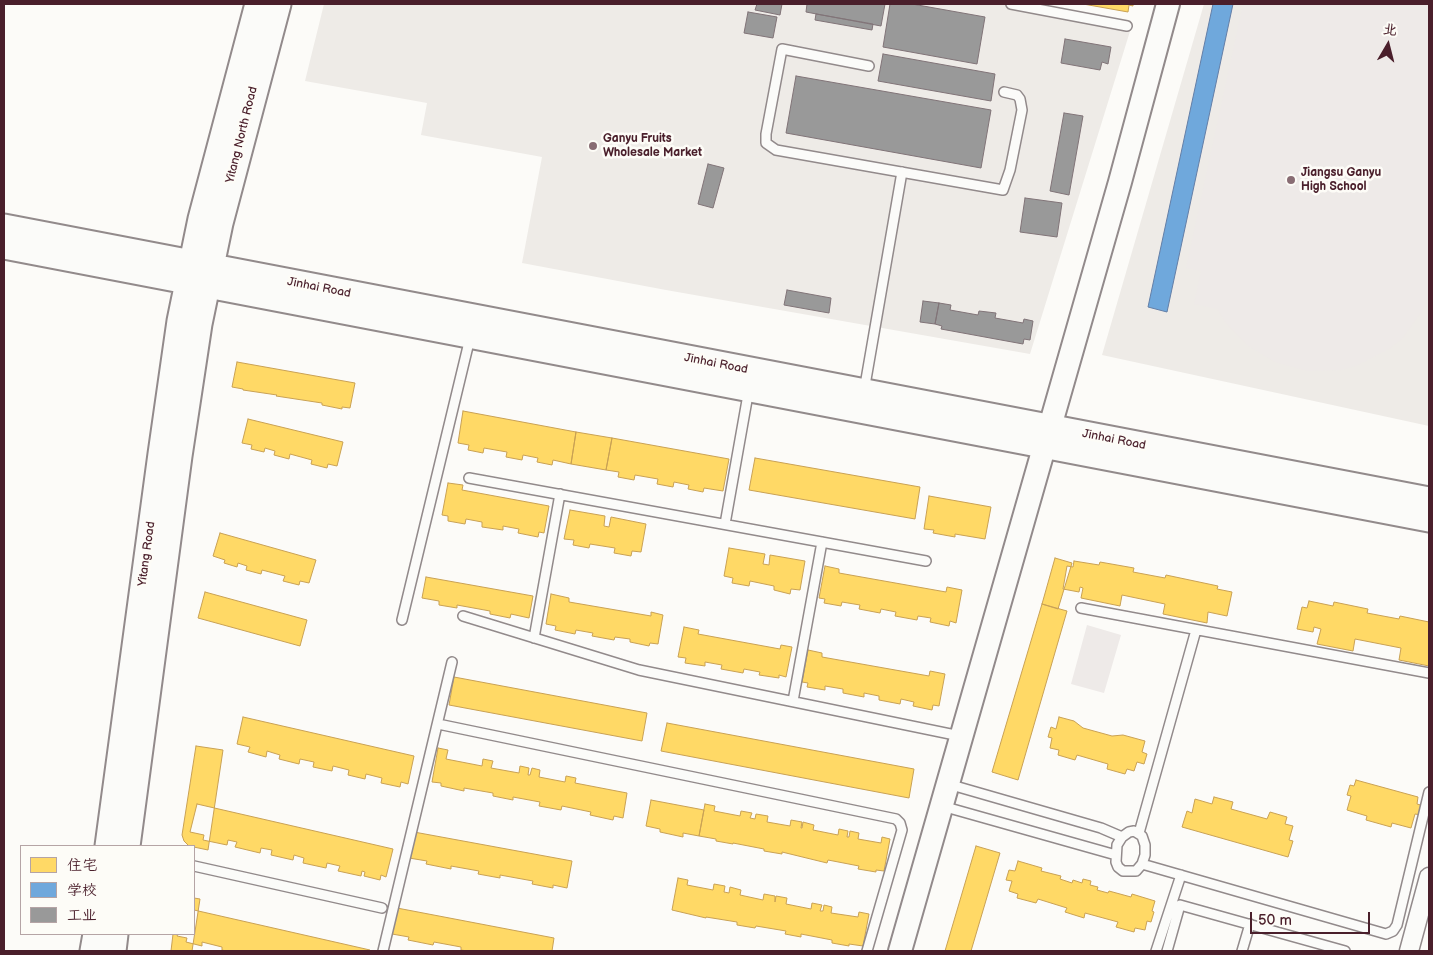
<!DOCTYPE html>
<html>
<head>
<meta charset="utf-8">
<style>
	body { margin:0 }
	#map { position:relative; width:1433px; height:955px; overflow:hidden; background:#fcfbf8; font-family:"Balsamiq Sans","LXGW WenKai TC",sans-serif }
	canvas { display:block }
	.frame { position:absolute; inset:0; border:5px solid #4a1f2b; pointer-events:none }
	.legend { position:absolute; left:20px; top:845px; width:175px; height:90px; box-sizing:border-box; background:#fdfcf7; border:1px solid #b5a4a5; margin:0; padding:6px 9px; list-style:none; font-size:15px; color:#4a1f2b }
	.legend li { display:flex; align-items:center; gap:10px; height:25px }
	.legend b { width:25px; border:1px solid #b5a4a5 }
	.north { position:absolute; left:1363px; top:20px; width:50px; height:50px; -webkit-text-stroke:4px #fdfcf7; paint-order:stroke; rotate:8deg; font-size:14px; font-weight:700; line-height:20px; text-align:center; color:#4a1f2b }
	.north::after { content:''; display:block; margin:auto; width:18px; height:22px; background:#4a1f2b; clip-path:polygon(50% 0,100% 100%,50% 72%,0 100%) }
	.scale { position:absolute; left:1250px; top:912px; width:120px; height:22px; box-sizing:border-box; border:2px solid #4a1f2b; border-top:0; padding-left:6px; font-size:15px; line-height:18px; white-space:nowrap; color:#4a1f2b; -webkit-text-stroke:4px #fdfcf7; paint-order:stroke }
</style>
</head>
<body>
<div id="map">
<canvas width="1433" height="955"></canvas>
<div class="frame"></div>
<ul class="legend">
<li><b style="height:14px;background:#ffd966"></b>住宅</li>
<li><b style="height:14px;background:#6fa8dc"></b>学校</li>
<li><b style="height:14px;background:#999"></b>工业</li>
</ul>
<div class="north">北</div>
<div class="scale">50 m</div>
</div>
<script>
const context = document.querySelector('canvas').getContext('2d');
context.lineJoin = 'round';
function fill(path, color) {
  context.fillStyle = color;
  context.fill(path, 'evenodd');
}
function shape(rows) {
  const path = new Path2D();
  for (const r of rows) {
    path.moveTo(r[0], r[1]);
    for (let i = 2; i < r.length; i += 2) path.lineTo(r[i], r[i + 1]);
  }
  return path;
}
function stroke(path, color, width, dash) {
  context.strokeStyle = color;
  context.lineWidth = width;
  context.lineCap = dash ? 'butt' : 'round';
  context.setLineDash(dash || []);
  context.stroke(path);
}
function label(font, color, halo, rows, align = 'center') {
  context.font = font + ' "Balsamiq Sans",sans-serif';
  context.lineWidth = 5;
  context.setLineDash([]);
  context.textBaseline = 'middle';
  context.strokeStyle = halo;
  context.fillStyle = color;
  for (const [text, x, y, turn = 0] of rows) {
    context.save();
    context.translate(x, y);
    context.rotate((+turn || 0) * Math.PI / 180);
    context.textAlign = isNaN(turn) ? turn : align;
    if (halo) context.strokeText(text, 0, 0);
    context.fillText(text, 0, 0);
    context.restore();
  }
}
const built = shape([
	[324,4,1000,4,1131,28,1030,354,666,290,522,263,542,157,421,135,427,103,305,81],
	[1204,4,1429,4,1429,426,1102,355]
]);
const green = shape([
	[1243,4,1429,4,1429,296,1422,311,1402,339,1389,349,1358,365,1342,370,1308,371,1275,362,1248,346,1226,323,1217,309,1194,304,1201,271,1186,268],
	[1087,625,1121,635,1104,693,1071,684]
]);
const homes = shape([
	[1083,4,1133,4,1133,6,1129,5,1128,12,1083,4],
	[237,362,355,383,350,408,342,407,342,409,322,405,322,403,276,396,277,395,243,390,243,389,232,387,237,362],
	[463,411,576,432,571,464,553,460,552,465,537,462,538,458,523,455,522,460,506,457,507,452,484,448,483,453,468,450,469,445,458,443,463,411],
	[248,419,343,442,337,466,328,464,327,468,311,464,312,460,290,454,289,459,274,455,275,451,265,448,264,452,251,449,252,445,242,443,248,419],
	[576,432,612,438,606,470,571,464,576,432],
	[612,438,729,459,723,491,704,488,703,492,688,489,689,485,674,482,673,487,657,484,658,479,635,475,634,480,618,477,619,472,606,470,612,438],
	[755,458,920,487,915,519,749,490,755,458],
	[448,483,463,485,462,490,549,506,544,533,539,532,538,537,518,533,519,529,503,526,503,530,482,527,482,522,466,519,465,524,448,521,448,516,442,515,448,483],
	[929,496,991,507,985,539,955,534,955,537,933,533,934,530,924,529,929,496],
	[570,510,605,516,604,526,609,527,611,517,646,524,641,552,632,551,631,556,614,553,615,548,590,544,589,548,573,545,574,540,564,539,570,510],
	[220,533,316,560,309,583,300,581,299,585,283,581,285,576,262,570,261,574,246,570,247,566,238,563,237,567,224,563,225,560,213,556,220,533],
	[729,548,765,554,763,564,769,565,770,555,805,561,800,590,791,589,790,594,774,590,774,586,750,581,749,586,732,583,733,578,724,576,729,548],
	[1055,558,1072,563,1058,609,1042,604,1055,558],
	[1074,561,1099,565,1100,562,1134,568,1133,572,1165,578,1166,575,1218,586,1217,589,1232,592,1227,616,1208,612,1207,623,1163,614,1165,604,1122,595,1120,606,1081,598,1083,588,1080,587,1079,592,1063,589,1067,566,1073,567,1074,561],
	[825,566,839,569,839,573,946,592,947,587,962,590,956,623,950,621,949,626,930,622,931,618,918,616,917,620,895,616,896,612,881,609,880,613,859,609,860,605,842,602,841,606,824,603,825,599,819,598,825,566],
	[426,577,533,596,529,618,511,614,510,618,490,614,490,611,457,605,457,608,439,605,439,601,422,598,426,577],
	[205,592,307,620,300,646,198,618,205,592],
	[551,594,569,598,569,602,651,616,651,612,663,615,658,644,650,643,649,646,630,642,630,639,615,637,614,640,592,636,593,633,576,630,575,634,555,630,556,626,546,624,551,594],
	[1309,601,1333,606,1334,602,1368,609,1367,613,1399,619,1400,616,1429,622,1429,666,1399,660,1401,648,1355,639,1353,651,1317,644,1321,629,1314,627,1313,632,1297,629,1302,607,1307,608,1309,601],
	[1042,604,1067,611,1018,780,992,772,1042,604],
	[684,627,699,630,698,634,780,649,781,645,792,647,786,677,779,675,779,678,759,675,760,672,744,669,743,673,721,669,722,665,705,662,705,666,685,663,686,658,678,657,684,627],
	[808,650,822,653,822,657,929,676,930,671,945,674,939,706,933,705,932,710,913,706,914,702,901,699,900,704,879,700,879,696,864,693,864,697,843,693,843,689,825,686,825,690,807,687,808,683,802,682,808,650],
	[454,677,647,713,642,741,449,705,454,677],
	[243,717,414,756,408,784,401,782,400,787,381,783,382,778,366,774,365,779,348,775,349,770,333,766,332,771,313,767,314,762,300,759,299,764,279,759,280,755,267,751,266,757,248,752,250,747,237,744,243,717],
	[1059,717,1074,721,1083,728,1112,736,1123,735,1145,741,1142,752,1147,754,1144,764,1137,762,1134,771,1127,769,1125,774,1107,769,1108,764,1077,755,1075,760,1058,755,1059,750,1050,748,1052,738,1048,737,1051,727,1056,729,1059,717],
	[667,723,914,769,909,798,661,751,667,723],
	[196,746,223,750,208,850,189,846,184,841,182,835,196,746],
	[438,748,448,750,446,759,482,766,483,759,493,761,491,768,519,773,520,766,529,768,528,775,530,775,532,768,540,770,539,777,565,782,566,776,576,778,575,783,627,793,623,818,614,816,613,820,590,815,591,812,562,806,561,810,539,806,540,802,513,797,513,800,493,796,493,793,464,788,464,791,441,786,441,783,432,782,438,748],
	[1356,780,1418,797,1417,804,1424,806,1421,815,1415,814,1411,828,1392,823,1391,827,1366,820,1367,816,1347,810,1351,796,1347,795,1350,785,1354,786,1356,780],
	[1214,797,1233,802,1231,809,1267,819,1270,812,1287,817,1285,824,1293,826,1289,840,1293,841,1288,857,1182,827,1187,811,1192,813,1195,799,1212,804,1214,797],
	[651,800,704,810,699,836,683,833,683,837,660,832,660,829,646,826,651,800],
	[197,804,393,849,386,877,381,875,380,880,364,876,365,872,362,871,361,876,338,871,340,866,327,863,326,868,303,863,304,858,294,855,293,860,271,855,272,850,261,848,260,853,235,847,237,842,228,840,227,845,203,840,204,835,190,832,197,804],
	[705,804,715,806,714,811,740,816,741,811,752,813,750,818,755,819,756,814,768,816,767,822,790,826,791,820,802,822,801,828,802,828,803,822,814,825,813,830,838,835,839,829,848,831,847,837,849,837,850,831,859,833,858,839,881,843,882,837,890,839,884,871,876,870,876,872,858,869,859,866,828,860,827,863,782,852,782,854,764,851,764,849,733,843,733,844,716,841,716,839,699,836,705,804],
	[414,832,572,861,567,888,553,885,553,888,532,884,533,881,500,875,500,878,478,874,479,871,451,866,451,869,426,864,427,861,409,858,414,832],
	[976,846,1000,853,971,951,945,951,976,846],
	[1018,861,1042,868,1041,871,1061,876,1060,879,1072,883,1073,880,1082,883,1083,879,1091,881,1090,885,1098,887,1097,890,1108,893,1109,891,1131,897,1132,894,1155,901,1152,911,1154,912,1151,922,1147,921,1145,930,1135,928,1134,932,1116,927,1118,922,1085,913,1084,918,1065,912,1067,908,1038,899,1036,903,1017,898,1018,894,1009,891,1012,881,1006,880,1009,870,1015,871,1018,861],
	[678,878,688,880,687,885,713,890,714,884,725,886,724,892,729,893,730,887,741,890,740,895,763,900,764,894,775,896,775,902,776,896,787,898,786,904,811,909,812,903,822,905,820,911,823,911,824,905,832,907,831,913,858,917,859,912,869,914,863,946,849,944,849,946,832,943,832,940,801,934,801,937,785,934,786,931,756,926,755,928,737,925,737,922,706,917,706,918,672,910,678,878],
	[194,898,200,899,192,951,171,951,173,934,194,934,194,898],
	[397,908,554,938,552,951,467,951,461,950,461,947,434,942,433,945,408,940,409,937,392,934,397,908],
	[194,910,370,950,369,951,226,951,222,950,222,947,202,942,202,946,186,942,187,938,177,936,178,934,194,934,194,910]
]);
const schools = shape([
	[1213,4,1233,4,1167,312,1148,307,1213,4]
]);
const industry = shape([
	[757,4,782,4,780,15,755,10,757,4],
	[807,4,885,4,881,26,806,12,807,4],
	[890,4,912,4,985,17,977,64,883,47,890,4],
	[748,12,777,17,773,38,744,33,748,12],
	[816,14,873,24,872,30,815,20,816,14],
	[1065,39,1111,47,1108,64,1102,62,1100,70,1061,63,1065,39],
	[883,54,995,74,991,101,878,81,883,54],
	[796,76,991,110,981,168,786,133,796,76],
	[1064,113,1083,116,1069,195,1050,191,1064,113],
	[708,164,724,168,713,208,698,204,708,164],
	[1025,198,1062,203,1057,237,1020,232,1025,198],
	[787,290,831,298,829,313,784,305,787,290],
	[923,301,939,303,935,324,920,322,923,301],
	[939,303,951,305,950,310,978,315,979,311,996,313,995,318,1023,323,1024,319,1033,321,1030,340,1024,339,1023,344,941,329,942,326,935,324,939,303]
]);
const service = shape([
	[1011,4,1127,26],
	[869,66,782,49,766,134,766,143,776,150,1003,190,1010,170,1022,110,1020,99,1017,95,1004,92],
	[864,391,902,172],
	[469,478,926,561],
	[725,524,749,389],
	[1081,608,1429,673],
	[463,616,639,670,960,736],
	[402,620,470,338],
	[534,638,560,494],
	[793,701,822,542],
	[438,724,896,819,900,823,902,830,867,951],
	[948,784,1101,828,1122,837],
	[942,806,1116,855],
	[1134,831,1142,836,1145,845,1145,855,1142,864,1136,871,1123,871,1118,867,1116,862,1117,845,1122,837,1129,832,1134,831],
	[1139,833,1196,630],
	[1142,864,1386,934,1393,931,1397,925,1429,792],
	[194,866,382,908],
	[383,951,452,662],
	[1156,951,1181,875],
	[1167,951,1180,905,1345,951],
	[1242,951,1250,924]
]);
const minor = shape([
	[1409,951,1429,877]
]);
const tertiary = shape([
	[900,951,1120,182,1168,4]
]);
const secondary = shape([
	[4,227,1429,500],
	[4,246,1429,519],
	[108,846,161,454,180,321,201,219,258,4],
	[127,846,179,456,199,324,220,223,278,4],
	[93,951,96,934],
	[113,951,115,934]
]);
const markers = [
	[593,146,5,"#886c73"],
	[1291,180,5,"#886c73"]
];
const streetNames = [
	["Yitang North Road",242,135,-76],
	["Jinhai Road",319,288,11],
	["Jinhai Road",716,364,11],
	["Jinhai Road",1114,440,11],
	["Yitang Road",147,554,-82]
];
const poiNames = [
	["Ganyu Fruits",603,139],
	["Wholesale Market",603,153],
	["Jiangsu Ganyu",1301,173],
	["High School",1301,187]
];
fill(built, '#eeebe7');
fill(green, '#eeeae8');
fill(homes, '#ffd966');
stroke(homes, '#c9a154', 1);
fill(schools, '#6fa8dc');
stroke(schools, '#647fa7', 1);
fill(industry, '#999');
stroke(industry, '#817478', 1);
stroke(service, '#928a8b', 12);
stroke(minor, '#928a8b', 21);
stroke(tertiary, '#928a8b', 26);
stroke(secondary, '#928a8b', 29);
stroke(service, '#fbfbf9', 9);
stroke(minor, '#fbfbf9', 18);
stroke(tertiary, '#fbfbf9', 22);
stroke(secondary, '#fbfbf9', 25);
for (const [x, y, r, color] of markers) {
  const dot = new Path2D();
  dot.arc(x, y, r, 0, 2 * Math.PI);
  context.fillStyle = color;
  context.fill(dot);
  stroke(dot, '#fdfcf7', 2);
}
label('12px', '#4a1f2b', '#fdfcf7', streetNames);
label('bold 12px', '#4a1f2b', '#fdfcf7', poiNames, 'left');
</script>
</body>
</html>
